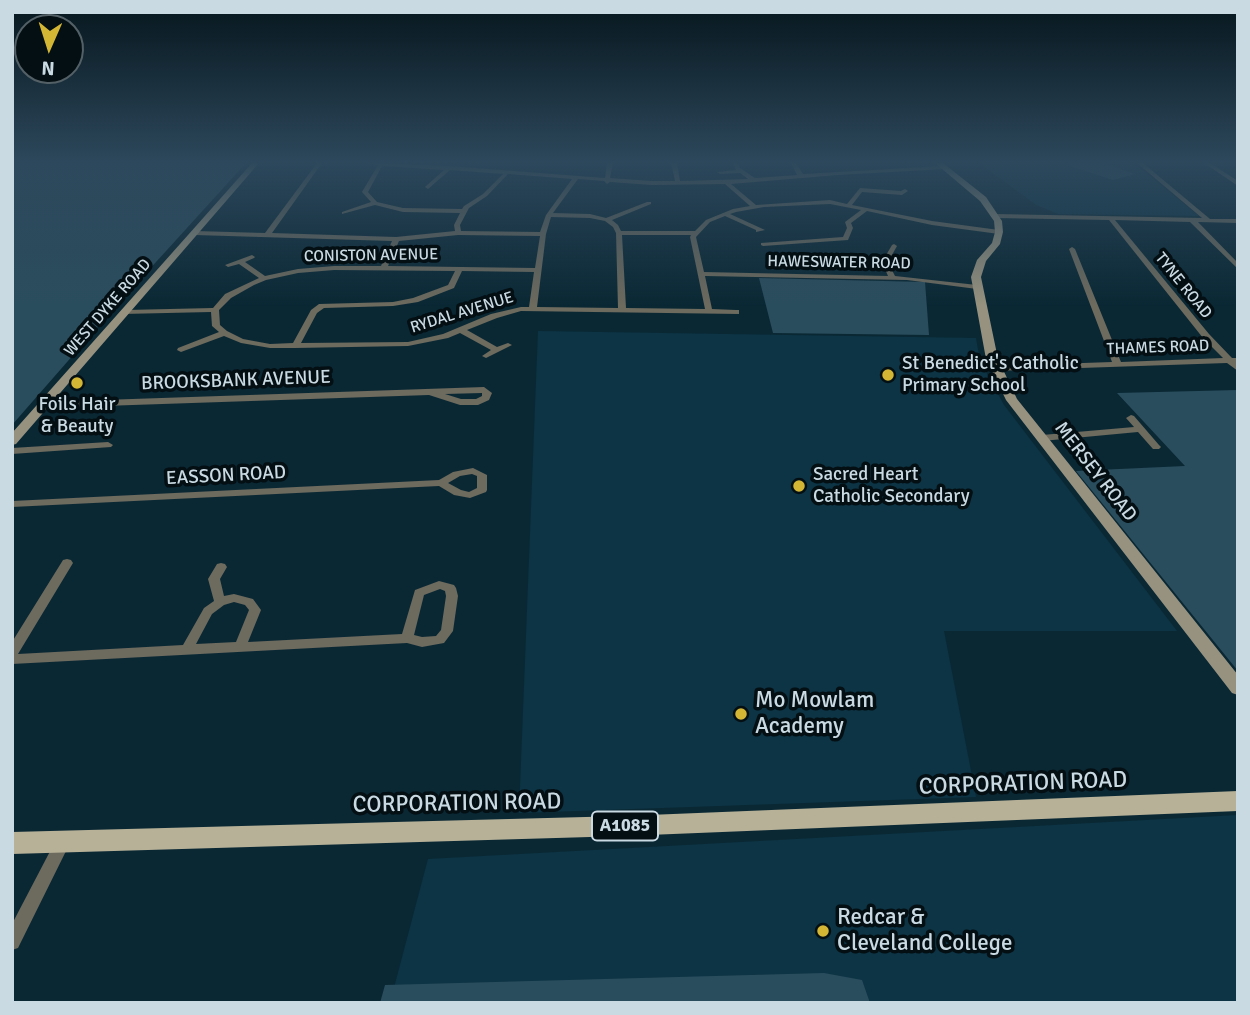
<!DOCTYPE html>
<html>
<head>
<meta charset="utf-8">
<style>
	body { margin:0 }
	#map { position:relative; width:1250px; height:1015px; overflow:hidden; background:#0a2834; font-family:Signika,sans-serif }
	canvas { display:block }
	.frame { position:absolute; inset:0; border:14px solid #cadae2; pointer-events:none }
	.north { position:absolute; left:14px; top:14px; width:70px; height:70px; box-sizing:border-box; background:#040f14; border:2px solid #536066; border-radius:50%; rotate:183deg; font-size:19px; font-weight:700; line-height:28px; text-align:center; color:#cadae2 }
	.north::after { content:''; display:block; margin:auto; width:24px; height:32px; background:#d4b635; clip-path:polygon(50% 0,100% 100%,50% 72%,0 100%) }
</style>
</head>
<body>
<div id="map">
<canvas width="1250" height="1015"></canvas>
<div class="frame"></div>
<div class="north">N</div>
</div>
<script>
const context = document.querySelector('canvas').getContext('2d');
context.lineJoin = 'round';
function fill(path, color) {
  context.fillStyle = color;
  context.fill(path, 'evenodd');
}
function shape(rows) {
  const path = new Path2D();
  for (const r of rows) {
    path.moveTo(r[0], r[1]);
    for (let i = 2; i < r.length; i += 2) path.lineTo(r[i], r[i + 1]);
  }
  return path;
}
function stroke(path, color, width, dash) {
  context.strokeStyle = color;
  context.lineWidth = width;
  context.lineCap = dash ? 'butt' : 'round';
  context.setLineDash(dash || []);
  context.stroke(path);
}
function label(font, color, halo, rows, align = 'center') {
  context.font = font + ' Signika,sans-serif';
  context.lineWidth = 7;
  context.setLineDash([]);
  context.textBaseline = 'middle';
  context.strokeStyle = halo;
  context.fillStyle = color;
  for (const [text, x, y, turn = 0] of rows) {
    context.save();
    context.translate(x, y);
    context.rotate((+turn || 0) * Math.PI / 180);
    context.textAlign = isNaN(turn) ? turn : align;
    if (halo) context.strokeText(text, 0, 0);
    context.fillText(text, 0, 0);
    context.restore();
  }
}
const built = shape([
	[979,163,1134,163,1199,216,1058,214,1036,205],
	[538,331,976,338,980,361,1004,405,1177,631,944,631,976,797,519,813],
	[1238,815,1238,1003,390,1003,428,859]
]);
const green = shape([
	[12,163,246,163,116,306,12,425],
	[1072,163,1103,163,1135,174,1113,180,1067,165],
	[759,278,925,282,929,335,773,333],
	[1238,390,1238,671,1076,471,1185,466,1117,393],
	[824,973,862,980,870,1003,380,1003,385,985]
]);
const street = shape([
	[317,163,322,163,272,233,396,237,455,231,454,225,460,213,403,212,375,205,342,214,342,212,371,202,362,192,378,165,368,163,449,166,605,178,607,163,613,163,610,178,652,181,675,181,671,163,677,163,680,181,748,179,740,173,720,174,717,172,736,170,733,163,738,163,740,168,755,178,797,175,791,163,796,163,803,174,943,166,946,168,945,169,838,175,731,184,756,205,830,200,847,204,860,188,901,191,905,189,908,191,902,195,862,192,852,205,932,221,999,230,1002,232,999,234,932,225,867,211,851,223,853,228,848,240,763,246,761,245,761,243,843,237,847,228,845,222,861,210,830,204,764,207,736,212,730,214,765,230,756,232,756,230,725,216,710,222,696,237,704,272,888,276,882,262,892,245,894,244,897,246,888,262,895,276,977,285,981,287,977,289,907,280,705,276,712,309,736,310,739,310,739,314,521,311,497,318,467,330,497,347,508,343,512,345,486,358,482,356,491,350,460,333,448,338,408,346,295,348,270,348,241,343,224,336,181,352,177,350,178,348,219,332,212,326,211,312,123,314,123,310,126,310,213,308,225,294,259,278,239,264,228,267,225,265,252,255,255,257,254,258,245,262,265,276,298,269,334,266,381,266,392,241,195,235,192,233,195,231,265,233,317,163],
	[384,166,444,170,426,186,425,187,428,189,450,170,503,174,483,194,464,206,462,209,403,208,377,202,368,192,381,168,384,166],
	[508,174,572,179,546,215,540,232,461,231,460,225,469,208,487,196,508,174],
	[578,179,604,181,607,184,610,182,652,185,725,184,750,206,733,209,706,220,695,231,621,231,618,225,612,220,651,204,651,202,647,202,606,218,590,214,553,213,578,179],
	[551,217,590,218,605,221,613,227,616,233,618,308,537,307,546,234,551,217],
	[458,235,540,236,535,268,388,266,399,241,458,235],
	[622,235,691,235,690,237,705,309,626,308,622,235],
	[334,270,455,271,448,285,413,298,393,302,319,304,311,310,293,343,270,344,243,339,227,331,220,325,219,310,231,298,254,285,266,280,298,273,334,270],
	[462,271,534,272,529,307,521,307,491,314,443,334,408,342,301,343,317,313,324,308,393,306,418,302,454,288,462,271],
	[1137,163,1143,163,1210,219,1238,219,1238,223,1198,222,1238,263,1238,269,1190,222,1115,220,1209,334,1232,358,1238,358,1238,371,1227,363,993,371,992,369,996,366,1112,362,1069,249,1072,247,1075,249,1121,362,1223,358,1203,338,1109,220,996,218,993,216,996,214,1202,218,1137,163],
	[1204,163,1210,163,1238,181,1238,186,1204,163],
	[484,387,492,393,489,400,478,405,460,405,429,395,44,408,40,405,44,402,484,387],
	[482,393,482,396,476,399,461,399,445,394,482,393],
	[1131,415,1134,416,1159,445,1161,447,1159,449,1153,449,1138,432,1042,441,1037,438,1042,435,1134,427,1126,418,1131,415],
	[108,442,113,445,111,447,12,454,12,448,108,442],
	[473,468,487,475,487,490,486,492,470,498,454,495,439,486,12,507,12,501,439,480,453,472,473,468],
	[472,474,477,476,477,488,469,492,461,490,448,483,460,476,472,474],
	[67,559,71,560,73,563,18,654,183,645,204,608,214,601,208,579,217,564,221,563,225,564,227,567,220,579,224,596,234,594,253,599,261,610,248,642,402,634,415,590,439,581,454,585,456,588,458,596,453,631,444,643,422,647,407,643,12,664,12,642,63,560,67,559],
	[440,589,445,591,446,596,441,630,436,636,422,637,414,635,424,595,440,589],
	[234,602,245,605,249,610,236,642,196,644,212,614,224,605,234,602],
	[63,834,68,836,71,841,18,948,12,950,12,924,58,836,63,834]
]);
const secondary = shape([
	[252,163,259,163,16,444,12,445,12,433,252,163],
	[935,163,943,163,986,197,1002,221,1003,232,1000,244,986,261,981,277,998,359,1017,399,1238,675,1238,695,1232,693,1006,400,986,359,971,277,977,260,992,243,995,232,994,221,980,201,935,163]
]);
const primary = shape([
	[1238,791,1238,811,624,836,12,854,12,832,624,816,1238,791]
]);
const markers = [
	[888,375,7,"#d4b635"],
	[77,383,7,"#d4b635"],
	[799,486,7,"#d4b635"],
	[741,714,7,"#d4b635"],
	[823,931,7,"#d4b635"]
];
const farStreetnames = [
	["CONISTON AVENUE",371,256,-1],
	["HAWESWATER ROAD",839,263,1],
	["TYNE ROAD",1183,286,51],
	["WEST DYKE ROAD",108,308,-49],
	["RYDAL AVENUE",462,313,-17],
	["THAMES ROAD",1158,348,-2]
];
const shields = [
	[625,826,66]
];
const shieldNames = [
	["A1085",625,826]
];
const poiNames = [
	["St Benedict's Catholic",902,364],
	["Primary School",902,386],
	["Foils Hair",77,405,"center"],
	["& Beauty",77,427,"center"],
	["Sacred Heart",813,475],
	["Catholic Secondary",813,497]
];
const streetNames = [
	["BROOKSBANK AVENUE",236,381,-2],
	["MERSEY ROAD",1095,472,52],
	["EASSON ROAD",226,476,-3]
];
const nearPoinames = [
	["Mo Mowlam",755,701],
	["Academy",755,727],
	["Redcar &",837,918],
	["Cleveland College",837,944]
];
const nearStreetnames = [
	["CORPORATION ROAD",1023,784,-2],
	["CORPORATION ROAD",457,804,-1]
];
fill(built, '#0d3444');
fill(green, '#2a4d5d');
fill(street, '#6d6a5e');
fill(secondary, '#97927f');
fill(primary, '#b7b198');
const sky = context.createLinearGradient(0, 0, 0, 306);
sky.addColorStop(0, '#06161d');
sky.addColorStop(0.53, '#2d485c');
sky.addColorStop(1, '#2d485c00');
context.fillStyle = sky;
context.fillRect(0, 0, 1250, 306);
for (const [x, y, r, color] of markers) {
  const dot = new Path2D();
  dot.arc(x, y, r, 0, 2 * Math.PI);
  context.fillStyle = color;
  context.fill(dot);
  stroke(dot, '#040f14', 2.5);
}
label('16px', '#cadae2', '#040f14', farStreetnames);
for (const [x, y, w] of shields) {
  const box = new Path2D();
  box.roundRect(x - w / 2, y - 14.5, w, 29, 5);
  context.fillStyle = '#040f14';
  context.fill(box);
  stroke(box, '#cadae2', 2);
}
label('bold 18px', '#cadae2', null, shieldNames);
label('19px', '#cadae2', '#040f14', poiNames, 'left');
label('19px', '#cadae2', '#040f14', streetNames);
label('23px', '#cadae2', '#040f14', nearPoinames, 'left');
label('23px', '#cadae2', '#040f14', nearStreetnames);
</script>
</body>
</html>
